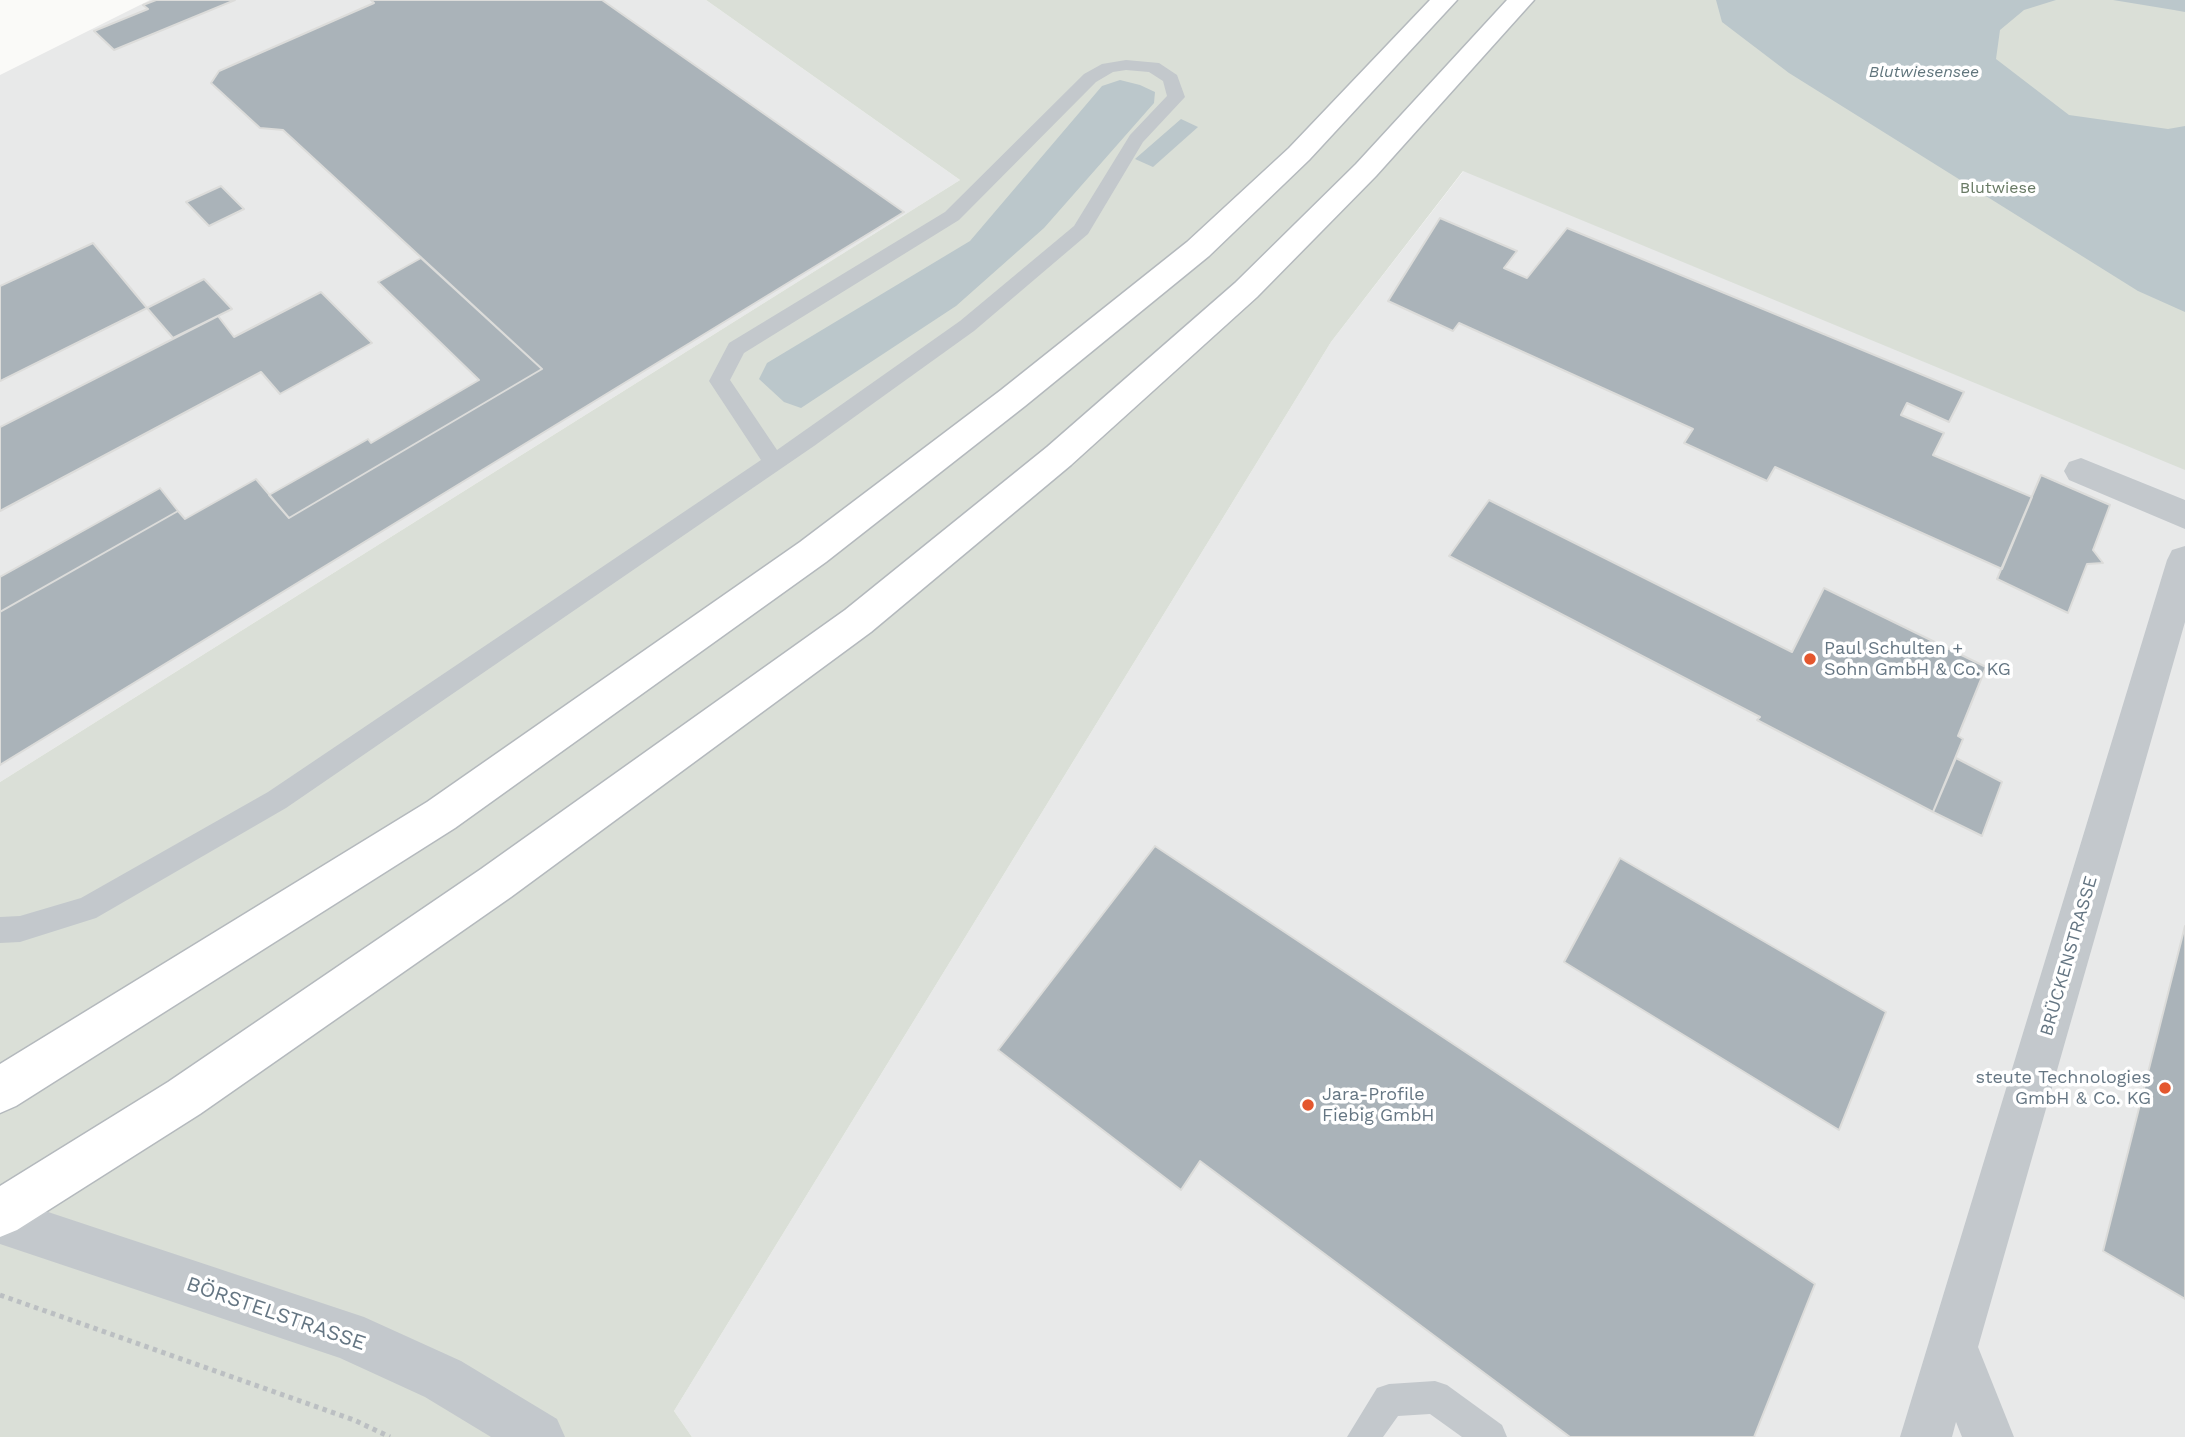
<!DOCTYPE html>
<html>
<head>
<meta charset="utf-8">
<style>
	body { margin:0 }
	canvas { display:block; background:#fafaf8 }
</style>
</head>
<body>
<canvas width="2185" height="1437"></canvas>
<script>
const context = document.querySelector('canvas').getContext('2d');
context.lineJoin = 'round';
function fill(path, color) {
  context.fillStyle = color;
  context.fill(path, 'evenodd');
}
function shape(rows) {
  const path = new Path2D();
  for (const r of rows) {
    path.moveTo(r[0], r[1]);
    for (let i = 2; i < r.length; i += 2) path.lineTo(r[i], r[i + 1]);
  }
  return path;
}
function stroke(path, color, width, dash) {
  context.strokeStyle = color;
  context.lineWidth = width;
  context.lineCap = dash ? 'butt' : 'round';
  context.setLineDash(dash || []);
  context.stroke(path);
}
function label(font, color, halo, rows, align = 'center') {
  context.font = font + ' "Work Sans",sans-serif';
  context.lineWidth = 7;
  context.setLineDash([]);
  context.textBaseline = 'middle';
  context.strokeStyle = halo;
  context.fillStyle = color;
  for (const [text, x, y, turn = 0] of rows) {
    context.save();
    context.translate(x, y);
    context.rotate((+turn || 0) * Math.PI / 180);
    context.textAlign = isNaN(turn) ? turn : align;
    if (halo) context.strokeText(text, 0, 0);
    context.fillText(text, 0, 0);
    context.restore();
  }
}
const built = shape([
	[150,0,706,0,960,180,0,782,0,75],
	[1551,58,2185,337,2185,1437,692,1437,674,1411,1331,342]
]);
const green = shape([
	[706,0,2185,0,2185,470,1463,171,1331,342,674,1411,692,1437,0,1437,0,782,960,180]
]);
const water = shape([
	[1716,0,2056,0,2024,10,2000,30,1996,59,2069,115,2168,129,2185,126,2185,312,2138,291,1789,73,1722,22],
	[2113,0,2185,0,2185,12,2174,10],
	[1120,80,1140,85,1155,92,1154,103,1044,228,956,306,801,408,784,402,759,379,767,363,970,241,1102,86],
	[1181,119,1198,127,1153,167,1135,159]
]);
const building = shape([
	[156,0,235,0,114,50,94,31,148,9,143,5,156,0],
	[371,0,602,0,904,212,0,765,0,612,178,511,185,519,256,479,289,518,542,369,283,130,260,128,211,83,219,71,374,3,371,0],
	[221,186,244,209,209,226,186,202,221,186],
	[1440,218,1517,251,1504,268,1527,278,1567,228,1964,392,1949,422,1907,403,1901,415,1944,433,1933,455,2032,497,2002,569,1775,467,1767,481,1684,443,1693,429,1459,323,1453,331,1388,301,1440,218],
	[93,243,147,308,0,381,0,286,93,243],
	[421,258,542,369,289,518,269,495,368,439,371,443,479,380,378,282,421,258],
	[204,279,232,309,173,338,147,308,204,279],
	[321,292,372,343,280,394,261,372,0,511,0,427,218,316,234,337,321,292],
	[2041,475,2110,505,2093,550,2103,563,2087,564,2068,613,1997,579,2041,475],
	[160,488,178,511,0,612,0,577,160,488],
	[1489,500,1792,652,1824,588,1986,667,1958,736,1963,739,1933,812,1757,720,1760,717,1449,556,1489,500],
	[1956,758,2002,782,1982,836,1933,812,1956,758],
	[1155,846,1815,1284,1754,1437,1570,1437,1200,1161,1181,1190,998,1050,1155,846],
	[1620,858,1886,1012,1839,1130,1564,962,1620,858],
	[2185,926,2185,1299,2103,1251,2185,926]
]);
const path = shape([
	[0,1295,354,1420,390,1437]
]);
const service = shape([
	[1126,60,1159,63,1177,75,1185,97,1143,142,1088,234,974,331,814,446,286,808,96,918,20,942,0,943,0,917,20,916,81,898,268,792,761,460,709,381,729,343,945,212,1084,74,1102,64,1126,60],
	[1126,70,1149,72,1163,81,1167,96,1130,135,1074,226,960,321,777,450,730,380,744,353,959,220,1096,82,1113,72,1126,70],
	[1435,1381,1447,1385,1502,1425,1507,1437,1462,1437,1430,1414,1398,1416,1383,1437,1347,1437,1377,1388,1389,1384,1435,1381]
]);
const minor = shape([
	[2081,458,2185,500,2185,529,2069,480,2064,471,2069,462,2081,458],
	[2185,546,2185,622,1978,1347,2014,1437,1962,1437,1956,1422,1952,1437,1900,1437,2167,560,2172,550,2185,546]
]);
const tertiary = shape([
	[0,1196,364,1317,461,1361,557,1419,565,1437,491,1437,425,1397,340,1358,0,1244,0,1196]
]);
const motorway = shape([
	[1430,0,1457,0,1309,160,1209,256,1025,406,826,562,455,828,16,1106,0,1113,0,1064,427,802,800,542,1001,390,1187,242,1289,148,1430,0],
	[1507,0,1534,0,1376,176,1257,297,1071,465,871,632,511,897,200,1114,17,1230,0,1237,0,1186,168,1082,481,869,845,610,1047,447,1235,283,1356,164,1507,0]
]);
const markers = [
	[1810,659,7,"#e4572e"],
	[2165,1088,7,"#e4572e"],
	[1308,1105,7,"#e4572e"]
];
const farWaternames = [
	["Blutwiesensee",1924,72]
];
const farParknames = [
	["Blutwiese",1998,188]
];
const poiNames = [
	["Paul Schulten +",1824,649],
	["Sohn GmbH & Co. KG",1824,670],
	["steute Technologies",2151,1078,"right"],
	["GmbH & Co. KG",2151,1099,"right"],
	["Jara-Profile",1322,1095],
	["Fiebig GmbH",1322,1116]
];
const streetNames = [
	["BRÜCKENSTRASSE",2069,956,-74]
];
const nearStreetnames = [
	["BÖRSTELSTRASSE",276,1314,19]
];
fill(built, '#e8e9e9');
fill(green, '#dadfd7');
fill(water, '#bbc7cb');
fill(building, '#aab3b9');
stroke(building, '#dcdcda', 2);
stroke(motorway, '#b4b9bd', 3);
stroke(path, '#bbbfc2', 5, [4.5, 4.5]);
fill(service, '#c3c8cc');
fill(minor, '#c3c8cc');
fill(tertiary, '#c3c8cc');
fill(motorway, '#fff');
for (const [x, y, r, color] of markers) {
  const dot = new Path2D();
  dot.arc(x, y, r, 0, 2 * Math.PI);
  context.fillStyle = color;
  context.fill(dot);
  stroke(dot, '#fff', 2.5);
}
label('italic 16px', '#60757c', '#fff', farWaternames);
label('16px', '#687a64', '#fff', farParknames);
label('18px', '#657683', '#fff', poiNames, 'left');
label('18px', '#657683', '#fff', streetNames);
label('21px', '#657683', '#fff', nearStreetnames);
</script>
</body>
</html>
